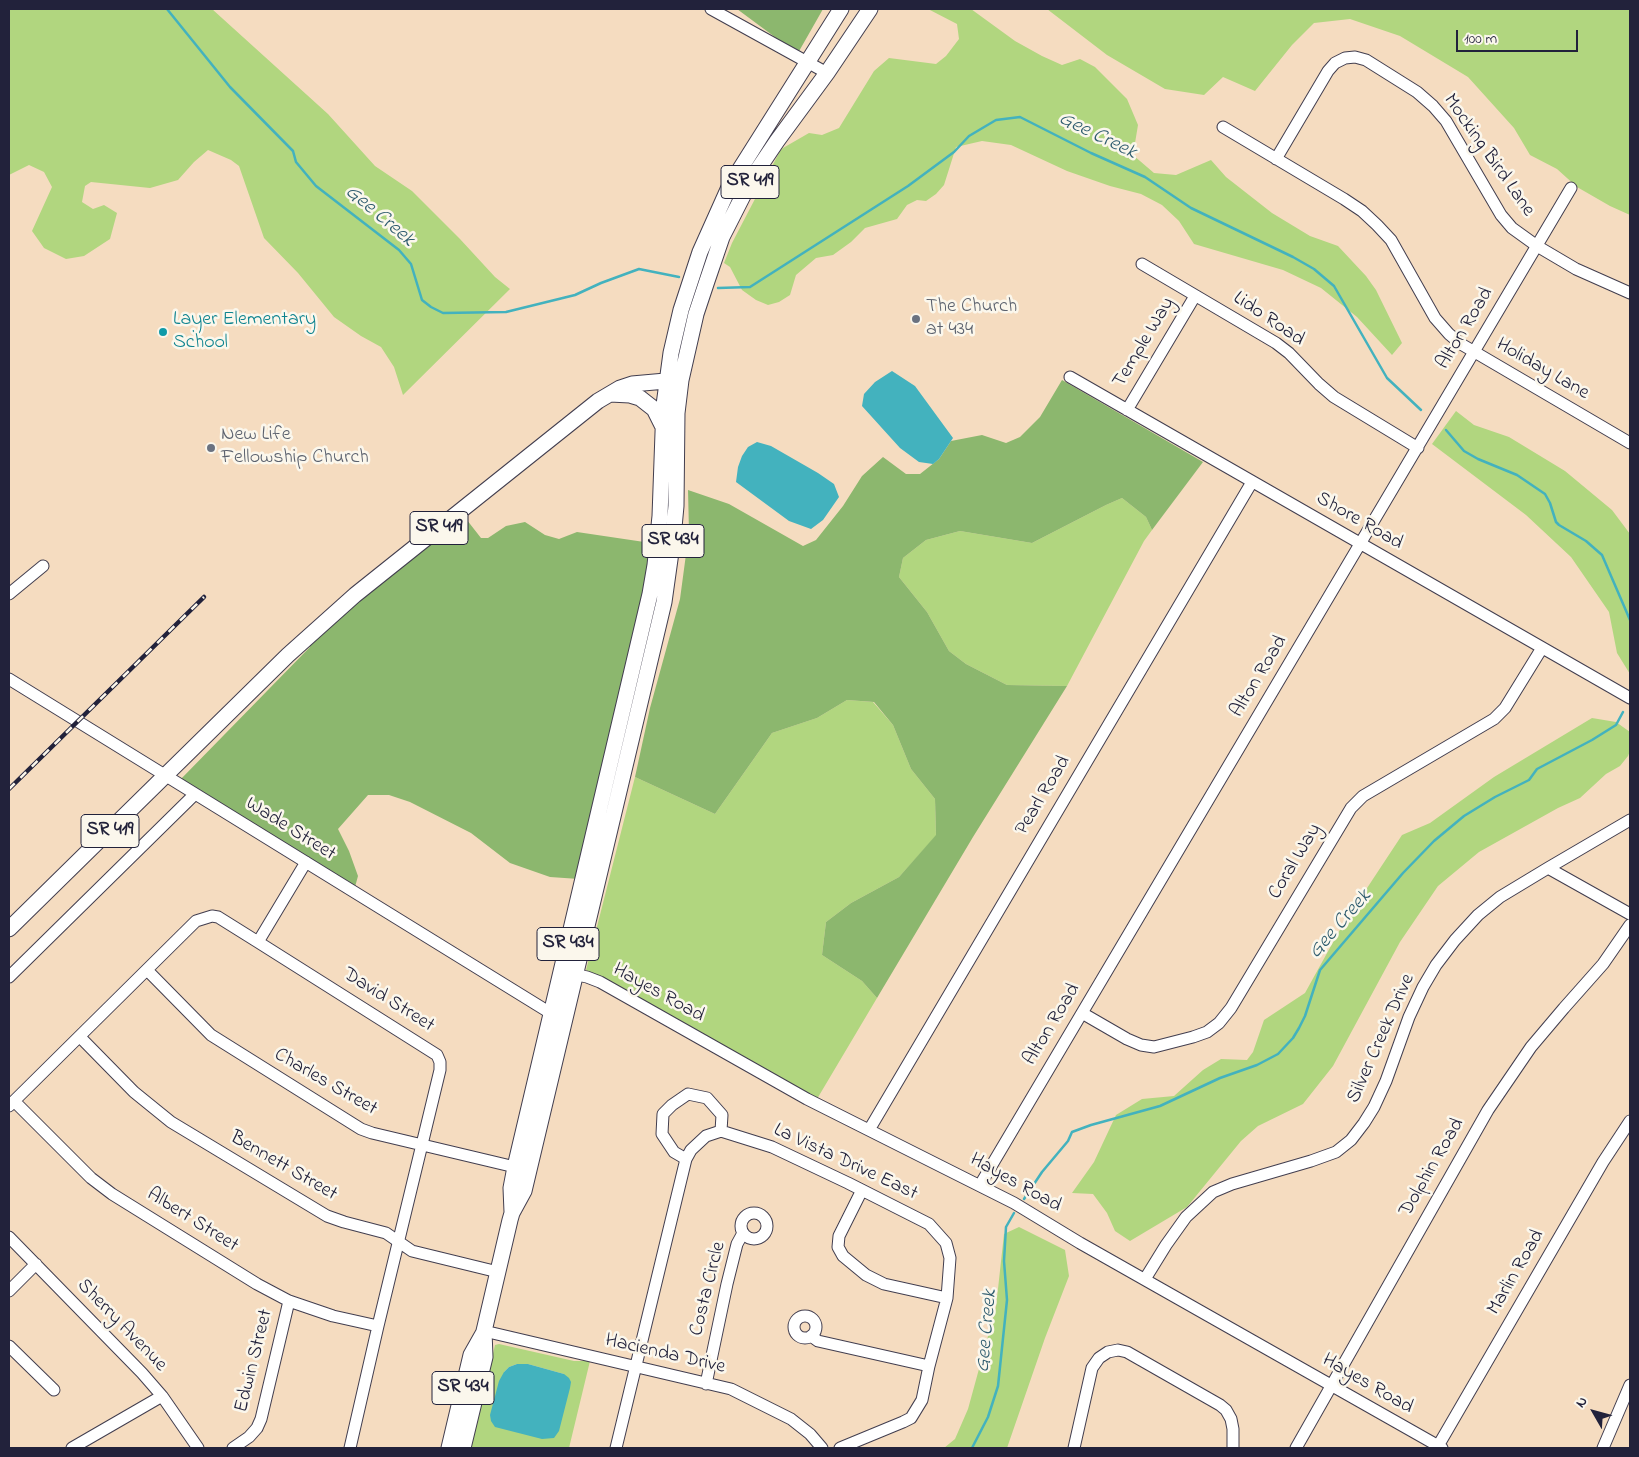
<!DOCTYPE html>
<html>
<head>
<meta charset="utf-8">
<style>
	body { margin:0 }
	#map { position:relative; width:1639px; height:1457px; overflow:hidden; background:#f5dcc0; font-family:"Indie Flower",sans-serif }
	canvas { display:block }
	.frame { position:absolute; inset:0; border:10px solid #22223b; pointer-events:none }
	.north { position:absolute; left:1569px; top:1387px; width:50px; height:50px; -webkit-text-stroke:4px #fbf7ec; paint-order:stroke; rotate:308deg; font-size:14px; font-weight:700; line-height:20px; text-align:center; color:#22223b }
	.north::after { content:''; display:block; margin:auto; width:18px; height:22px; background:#22223b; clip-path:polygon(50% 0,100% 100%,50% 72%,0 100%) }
	.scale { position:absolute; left:1456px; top:30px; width:122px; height:22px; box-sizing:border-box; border:2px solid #22223b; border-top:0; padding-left:6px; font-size:15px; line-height:18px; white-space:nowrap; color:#22223b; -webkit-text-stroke:4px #fbf7ec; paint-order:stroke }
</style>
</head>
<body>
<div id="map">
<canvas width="1639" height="1457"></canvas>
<div class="frame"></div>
<div class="north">N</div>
<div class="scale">100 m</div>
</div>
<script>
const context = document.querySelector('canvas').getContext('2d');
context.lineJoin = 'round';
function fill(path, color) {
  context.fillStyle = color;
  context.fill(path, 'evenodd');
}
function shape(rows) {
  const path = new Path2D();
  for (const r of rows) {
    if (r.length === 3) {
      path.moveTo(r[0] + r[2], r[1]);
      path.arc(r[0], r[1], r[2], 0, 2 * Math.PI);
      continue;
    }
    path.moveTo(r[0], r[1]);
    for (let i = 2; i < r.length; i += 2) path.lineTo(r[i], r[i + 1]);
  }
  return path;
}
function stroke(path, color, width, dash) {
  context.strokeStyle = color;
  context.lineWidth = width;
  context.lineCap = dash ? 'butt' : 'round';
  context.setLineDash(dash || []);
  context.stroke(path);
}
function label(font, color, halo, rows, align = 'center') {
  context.font = font + ' "Indie Flower",sans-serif';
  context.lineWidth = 5;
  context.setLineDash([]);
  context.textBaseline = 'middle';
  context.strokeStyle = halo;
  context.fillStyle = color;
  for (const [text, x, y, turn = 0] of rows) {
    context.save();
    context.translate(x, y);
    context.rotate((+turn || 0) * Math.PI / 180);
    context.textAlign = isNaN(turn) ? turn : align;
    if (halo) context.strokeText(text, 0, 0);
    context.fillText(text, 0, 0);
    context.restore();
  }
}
const green = shape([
	[9,9,212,9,328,114,375,166,412,191,460,239,495,277,510,289,403,395,394,367,381,347,361,336,334,317,298,273,264,238,239,166,231,160,208,150,194,162,178,180,150,188,91,182,85,186,82,202,93,209,104,205,117,213,110,239,84,256,66,259,44,248,32,231,52,187,44,172,29,165,9,175],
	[928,9,971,9,1015,41,1042,56,1062,65,1080,59,1095,67,1127,99,1138,125,1133,155,1154,173,1176,175,1211,160,1226,177,1272,213,1310,236,1338,246,1366,276,1376,290,1402,343,1392,355,1357,317,1321,288,1283,270,1194,244,1179,221,1162,205,1141,194,1110,186,1067,171,1011,145,982,141,956,147,944,185,936,194,926,201,917,200,907,205,897,219,865,228,851,242,833,255,816,258,796,275,790,295,779,302,768,305,756,300,742,290,730,267,724,263,732,243,780,151,783,148,809,133,822,135,839,128,874,71,889,58,936,64,946,56,959,39,957,24],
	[1047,9,1630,9,1630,215,1610,206,1577,187,1557,169,1530,155,1514,128,1468,77,1400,36,1350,19,1314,23,1292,45,1255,91,1223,77,1204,95,1165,89,1107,55],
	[1456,411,1474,425,1509,437,1565,471,1612,510,1630,534,1630,674,1617,653,1609,612,1571,557,1526,515,1432,444],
	[1122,498,1146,517,1152,530,1144,541,1067,686,1007,685,966,664,949,651,927,612,899,577,903,558,926,540,960,531,1032,543,1106,505],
	[847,700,873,702,893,725,911,769,935,799,936,836,899,877,851,903,826,922,822,955,862,981,877,998,817,1099,586,970,635,777,715,814,772,733,817,718],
	[1592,718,1616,722,1630,732,1630,751,1628,756,1620,766,1606,774,1580,798,1558,808,1479,852,1438,886,1400,942,1333,1066,1303,1104,1258,1126,1241,1141,1187,1207,1130,1241,1115,1231,1107,1213,1093,1194,1072,1193,1094,1162,1116,1115,1142,1099,1174,1096,1203,1070,1221,1059,1247,1060,1253,1052,1264,1020,1305,993,1342,926,1402,835,1430,823,1494,777],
	[1019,1227,1065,1250,1069,1276,1045,1338,1007,1448,944,1448,955,1439,968,1409,996,1307,1004,1234],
	[499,1344,574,1361,590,1361,569,1448,471,1448,495,1345],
	[517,1364,528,1364,564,1374,504,1372,509,1367]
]);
const forest = shape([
	[737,9,823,9,798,53,787,46],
	[1062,380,1203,462,1152,530,1146,517,1122,498,1106,505,1032,543,960,531,926,540,903,558,899,577,927,612,949,651,966,664,1007,685,1067,686,973,837,877,998,862,981,822,955,826,922,851,903,899,877,936,835,935,799,911,769,893,725,874,702,847,700,817,718,772,733,715,814,635,777,650,708,680,599,689,532,688,490,729,504,803,546,816,540,843,506,862,476,883,457,906,474,920,474,939,459,951,441,982,435,1006,443,1020,437,1040,417],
	[463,515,481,538,488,538,506,526,525,522,545,535,559,539,577,532,651,543,647,583,579,879,550,877,510,863,471,833,410,802,389,795,368,795,338,829,349,851,358,876,355,887,180,780,310,647,307,644]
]);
const water = shape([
	[892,371,915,386,953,438,939,459,933,464,919,462,900,448,862,406,864,394,875,382],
	[757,442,771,446,818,473,834,484,839,497,823,520,811,529,789,521,736,482,738,467,742,456,748,447],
	[517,1364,528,1364,564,1374,569,1378,571,1382,570,1388,559,1431,554,1438,542,1439,495,1427,491,1421,490,1415,499,1381,504,1372,509,1367]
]);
const stream = shape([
	[167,9,230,87,293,151,296,162,316,186,399,250,411,264,422,300,431,307,443,313,506,312,575,295,601,283,639,269,679,277],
	[718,288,750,287,908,186,954,152,969,136,996,120,1020,117,1091,153,1145,177,1191,208,1293,257,1314,269,1334,286,1387,378,1421,410],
	[1446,430,1464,451,1478,459,1517,475,1545,494,1550,503,1556,522,1559,525,1586,541,1602,555,1630,620],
	[1024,1199,1042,1172,1068,1141,1072,1132,1091,1125,1160,1106,1220,1078,1257,1065,1278,1054,1293,1038,1299,1028,1305,1016,1320,970,1403,873,1434,841,1464,816,1495,797,1529,780,1537,769,1592,740,1616,725,1623,712],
	[972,1448,988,1417,998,1386,1007,1300,1004,1261,1006,1227,1014,1213]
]);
const minor = shape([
	[711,9,827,73],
	[1223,127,1344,199,1362,211,1377,225,1391,240,1435,318,1449,334,1461,344,1630,443],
	[1276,159,1328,71,1335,63,1345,58,1355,57,1366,60,1417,92,1433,106,1446,121,1501,215,1512,228,1537,246,1576,269,1630,293],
	[1142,264,1276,343,1289,353,1319,384,1334,397,1418,448],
	[1070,377,1630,698],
	[1127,410,1195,296],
	[9,594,43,566],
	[9,679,552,1014],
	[1548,868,1630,914],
	[258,942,306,862],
	[147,970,211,1035,361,1129,372,1133,515,1167],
	[568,973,587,977,600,982,807,1099,1014,1203,1080,1243,1442,1448],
	[9,977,195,794],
	[1082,1013,1127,1039,1141,1045,1154,1047,1193,1037,1207,1032,1219,1023,1231,1008,1351,808,1363,796,1494,719,1505,708,1542,648],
	[80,1037,134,1092,171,1122,327,1216,344,1222,386,1233,412,1251,498,1272],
	[14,1101,91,1178,112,1194,257,1284,289,1301,333,1316,378,1326],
	[9,1106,196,921,212,916,218,917,258,942,437,1055,440,1062,440,1070,378,1326,350,1448],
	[869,1130,1252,482],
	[686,1159,674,1152,662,1134,663,1114,672,1105,688,1094,707,1098,722,1115,721,1131],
	[980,1185,1571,188],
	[862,1190,839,1236,838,1247,843,1256,866,1275,884,1284,947,1298],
	[754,1226,13],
	[9,1237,142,1373,162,1396,198,1448],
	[1145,1279,1166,1245,1186,1217,1213,1192,1232,1184,1311,1161,1336,1152,1351,1140,1364,1123,1374,1107,1386,1081,1409,1017,1423,987,1436,965,1455,940,1478,915,1500,897,1548,868,1630,820],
	[9,1291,36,1264],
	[805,1327,11],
	[484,1331,731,1389,791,1419,810,1434,822,1448],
	[811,1336,818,1341,929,1366],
	[9,1346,54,1390],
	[706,1384,727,1284,737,1244,743,1233],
	[1438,1446,1603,1162,1630,1121],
	[72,1448,162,1396],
	[233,1448,249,1437,257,1428,261,1419,289,1301],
	[616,1448,686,1159,691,1150,706,1136,721,1131,772,1147,848,1183,929,1224,946,1243,950,1258,947,1298,929,1366,922,1400,911,1418,903,1422,840,1448],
	[1074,1448,1092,1368,1099,1358,1108,1352,1118,1350,1127,1352,1220,1405,1226,1410,1231,1419,1233,1429,1233,1448],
	[1296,1448,1488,1110,1531,1047,1564,1008,1603,964,1630,925],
	[1603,1448,1630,1385]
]);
const major = shape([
	[610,394,630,395,640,398,654,409,662,425],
	[9,929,288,655,355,595,598,401,620,388,632,384,677,380],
	[512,1212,511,1188,515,1167,650,594,655,565,660,516,664,405,671,353,681,310,700,252,730,185,841,9],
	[449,1448,471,1355,484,1332],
	[463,1448,485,1357,484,1331,510,1220,512,1213,524,1191,664,602,673,538,676,506,677,413,681,380,696,314,707,281,722,237,752,178,777,141,827,73,870,9]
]);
const rail = shape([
	[9,789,204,597]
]);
const markers = [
	[916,319,5,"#6b7280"],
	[163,332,5,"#0f9aa8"],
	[211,448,5,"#6b7280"]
];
const shields = [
	[750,182,58],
	[439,528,58],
	[673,541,62],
	[110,831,58],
	[568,944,62],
	[463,1388,62]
];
const shieldNames = [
	["SR 419",750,182],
	["SR 419",439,528],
	["SR 434",673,541],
	["SR 419",110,831],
	["SR 434",568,944],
	["SR 434",463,1388]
];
const streetNames = [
	["Mocking Bird Lane",1488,156,55],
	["Lido Road",1268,320,34],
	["Alton Road",1466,329,-59],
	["Temple Way",1145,343,-59],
	["Holiday Lane",1542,370,30],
	["Shore Road",1359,522,30],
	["Alton Road",1260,677,-59],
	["Pearl Road",1044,796,-59],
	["Wade Street",290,830,32],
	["Coral Way",1296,862,-59],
	["Hayes Road",658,994,29],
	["David Street",388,1001,32],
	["Alton Road",1053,1025,-59],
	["Silver Creek Drive",1382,1039,-66],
	["Charles Street",325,1083,30],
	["La Vista Drive East",845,1163,25],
	["Bennett Street",283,1167,30],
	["Dolphin Road",1433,1168,-60],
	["Hayes Road",1015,1184,29],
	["Albert Street",192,1221,32],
	["Marlin Road",1517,1273,-60],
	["Costa Circle",709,1289,-76],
	["Sherry Avenue",121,1326,46],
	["Hacienda Drive",665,1355,13],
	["Edwin Street",255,1361,-76],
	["Hayes Road",1367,1385,30]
];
const worshipNames = [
	["The Church",926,308],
	["at 434",926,331],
	["New Life",221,436],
	["Fellowship Church",221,459]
];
const cultureNames = [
	["Layer Elementary",173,321],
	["School",173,344]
];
const waterNames = [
	["Gee Creek",1097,137,26],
	["Gee Creek",379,217,40],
	["Gee Creek",1341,925,-49],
	["Gee Creek",988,1331,-85]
];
fill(green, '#b1d67f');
fill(forest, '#8cb76e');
fill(water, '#43b2be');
stroke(stream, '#43b2be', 2.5);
stroke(minor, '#423e4f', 13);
stroke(major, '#423e4f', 17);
stroke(minor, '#fff', 11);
stroke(major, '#fff', 15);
stroke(rail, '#22223b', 4.5);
stroke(rail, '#fbf7ec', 2.5, [8]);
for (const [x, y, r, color] of markers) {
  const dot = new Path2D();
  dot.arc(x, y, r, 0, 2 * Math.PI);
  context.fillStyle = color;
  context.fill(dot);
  stroke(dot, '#fbf7ec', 2);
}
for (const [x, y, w] of shields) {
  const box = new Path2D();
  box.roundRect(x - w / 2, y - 16.5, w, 33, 4);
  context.fillStyle = '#fbf7ec';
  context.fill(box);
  stroke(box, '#22223b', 1);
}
label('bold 19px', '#22223b', null, shieldNames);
label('20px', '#22223b', '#fbf7ec', streetNames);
label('20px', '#5b616d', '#fbf7ec', worshipNames, 'left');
label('20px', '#0d838f', '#fbf7ec', cultureNames, 'left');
label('italic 21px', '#2f5c6f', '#fbf7ec', waterNames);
</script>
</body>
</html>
